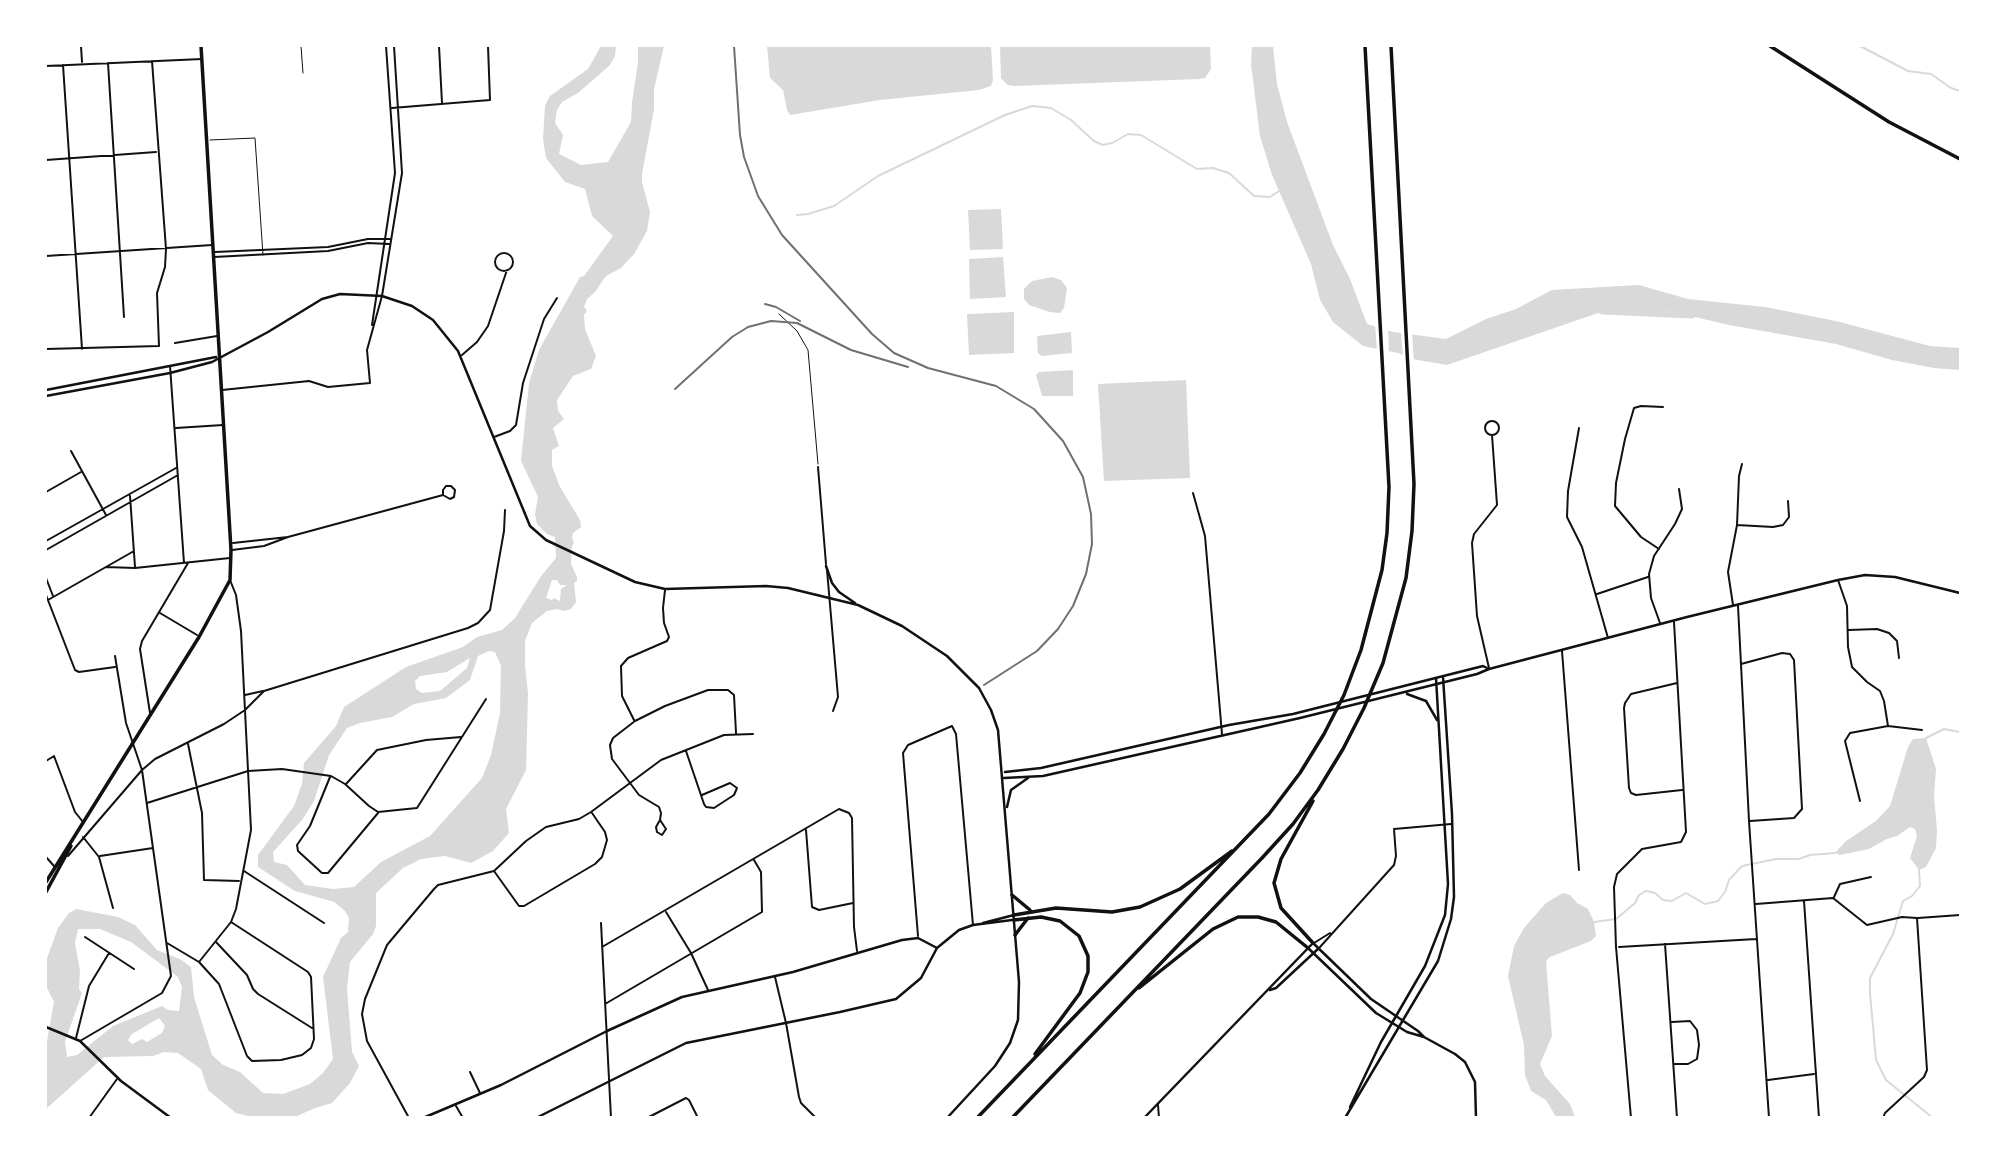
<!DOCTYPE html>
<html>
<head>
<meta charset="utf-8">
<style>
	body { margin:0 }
	#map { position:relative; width:2006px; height:1163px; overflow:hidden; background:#fff; font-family:Helvetica,sans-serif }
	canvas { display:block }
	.frame { position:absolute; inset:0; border:47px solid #fff; pointer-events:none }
</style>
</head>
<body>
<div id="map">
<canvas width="2006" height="1163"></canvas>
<div class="frame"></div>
</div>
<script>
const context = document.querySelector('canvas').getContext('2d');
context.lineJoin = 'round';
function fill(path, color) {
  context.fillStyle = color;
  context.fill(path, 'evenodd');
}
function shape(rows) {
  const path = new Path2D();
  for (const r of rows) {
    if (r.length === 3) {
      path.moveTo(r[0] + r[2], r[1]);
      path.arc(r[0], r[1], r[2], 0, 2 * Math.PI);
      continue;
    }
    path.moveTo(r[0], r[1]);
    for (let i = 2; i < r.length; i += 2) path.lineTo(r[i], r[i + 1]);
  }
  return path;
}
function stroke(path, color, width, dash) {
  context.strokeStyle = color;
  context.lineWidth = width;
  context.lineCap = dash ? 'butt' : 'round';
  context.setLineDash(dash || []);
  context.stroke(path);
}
const water = shape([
	[601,46,616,46,615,56,610,65,578,93,562,102,557,110,555,123,563,135,559,154,581,165,608,162,631,122,632,103,638,62,638,46,664,46,654,89,654,109,642,174,642,182,650,212,647,231,634,254,621,268,606,276,595,292,587,299,584,307,587,311,584,315,585,329,596,356,591,369,573,376,557,400,558,411,564,419,553,428,559,446,552,450,552,466,560,487,580,520,581,527,573,533,572,538,574,543,572,546,571,564,577,577,577,581,574,583,576,602,571,609,564,611,557,609,547,611,532,623,525,641,525,665,528,693,526,770,506,809,509,833,493,851,471,863,445,856,421,859,403,868,376,893,376,926,373,934,350,962,347,988,352,1052,359,1066,350,1083,332,1103,315,1108,295,1117,252,1117,236,1113,208,1090,201,1069,178,1053,164,1052,153,1056,104,1057,46,1109,46,1047,54,1002,46,986,46,961,58,928,69,913,76,909,118,917,135,925,157,950,180,959,191,967,194,997,212,1055,223,1065,240,1072,263,1093,283,1094,310,1084,323,1073,333,1059,323,977,341,938,348,932,349,918,345,911,334,902,295,891,258,867,258,855,294,806,302,784,304,763,336,726,344,707,406,667,463,647,477,637,502,630,515,618,541,576,556,558,555,537,547,534,537,524,535,514,538,497,521,461,529,383,539,350,580,277,584,276,613,236,592,216,585,189,565,182,546,158,543,139,545,105,550,96,588,69],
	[552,580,557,580,560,585,567,585,561,589,560,601,554,598,552,600,546,598],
	[489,651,495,652,501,666,500,713,491,755,482,778,430,836,381,862,354,887,333,889,305,885,287,865,274,862,273,852,302,820,314,801,329,755,347,728,360,723,392,717,414,704,446,698,470,680,478,656],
	[470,658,467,668,440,691,422,693,416,689,415,681,420,676,447,672],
	[78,929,100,929,131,942,178,977,182,987,179,1011,168,1010,162,1006,113,1026,77,1055,67,1057,65,1042,82,993,79,989,80,971,75,943],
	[159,1018,165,1026,162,1033,147,1042,142,1039,132,1044,128,1040,132,1034],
	[767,46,991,46,993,80,991,86,979,90,880,100,790,115,787,110,783,90,770,78],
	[1000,46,1210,46,1211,69,1205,78,1199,79,1014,86,1008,85,1001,78],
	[1252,46,1273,46,1277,84,1287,122,1333,245,1350,279,1367,324,1393,332,1446,339,1486,319,1516,309,1552,290,1639,285,1688,299,1765,307,1836,321,1930,346,1960,348,1960,370,1934,368,1892,360,1836,344,1729,325,1665,310,1601,312,1447,365,1412,359,1398,353,1363,346,1333,322,1320,300,1311,264,1272,175,1260,136,1251,64],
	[1001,209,1003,249,970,250,968,210],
	[1003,257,1006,297,970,299,969,259],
	[1052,277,1061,280,1067,288,1064,308,1060,313,1050,312,1029,305,1024,299,1024,289,1032,281],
	[1014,312,1014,353,969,355,967,314],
	[1071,332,1072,353,1042,356,1038,353,1037,336],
	[1073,370,1073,396,1042,396,1036,375,1039,372],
	[1186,380,1190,478,1104,481,1098,384],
	[1926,738,1936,769,1934,796,1937,830,1936,848,1926,867,1919,870,1910,858,1917,836,1915,829,1910,827,1897,836,1887,839,1869,849,1840,855,1835,853,1846,841,1876,821,1890,806,1908,747,1913,739],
	[1563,893,1570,895,1577,903,1588,909,1594,922,1596,936,1591,941,1550,957,1546,961,1552,1036,1540,1064,1545,1076,1570,1104,1575,1117,1556,1117,1546,1100,1531,1091,1525,1075,1524,1045,1508,976,1514,946,1524,928,1546,903]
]);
const pier = shape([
	[1375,323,1388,327,1389,355,1377,352],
	[1401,330,1412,332,1414,363,1403,359]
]);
const stream = shape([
	[1860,46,1908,71,1931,74,1951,88,1960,91],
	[797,215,808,214,834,206,878,176,1005,115,1032,106,1051,108,1071,120,1094,141,1103,145,1112,143,1128,134,1141,135,1197,169,1213,168,1229,173,1254,196,1270,197,1279,191],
	[1926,738,1944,729,1960,732],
	[1919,870,1920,886,1912,896,1903,901,1893,934,1870,978,1870,993,1876,1060,1886,1080,1933,1118],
	[1594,922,1616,919,1635,903,1639,895,1646,891,1655,893,1663,900,1672,901,1686,893,1705,904,1718,901,1725,892,1729,880,1742,866,1776,859,1799,859,1810,855,1835,853]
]);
const river = shape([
	[1602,311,1692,315]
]);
const service = shape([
	[301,46,303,73],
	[210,140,255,138,263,255],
	[779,314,797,331,808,350,818,464]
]);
const minor = shape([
	[81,46,82,62],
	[439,46,442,103],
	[108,63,124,317],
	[63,65,82,349],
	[46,66,202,59],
	[392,108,490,100,488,46],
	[46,160,156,152],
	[215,252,328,247,368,239,390,239],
	[504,262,9],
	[46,256,212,245],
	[214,257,328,251,368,243,389,244],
	[372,325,395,173,386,46],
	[175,343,217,336],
	[46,349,159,346,157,293,165,267,166,249,152,61],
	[462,355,477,342,488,326,507,270],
	[170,366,184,563],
	[222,390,309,381,328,387,370,383,367,350,382,296,402,173,394,46],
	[1492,428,7],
	[176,428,223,425],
	[1579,428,1568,491,1567,517,1582,547,1608,638],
	[494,437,510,431,516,425,523,383,544,319,557,298],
	[71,451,106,515],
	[818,467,826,564],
	[46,492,81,472],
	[1193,493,1205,536,1222,734],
	[130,496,135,567],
	[1737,525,1773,527,1783,525,1789,517,1788,501],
	[46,541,176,468],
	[233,543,288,537,443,495,450,499,454,497,455,490,451,486,446,486,443,490,443,495],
	[1659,549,1641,537,1615,506,1616,483,1625,439,1634,408,1641,406,1663,407],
	[46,550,178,475],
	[232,550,264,546,288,537],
	[106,567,135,568,230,558],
	[827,570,838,697,833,711],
	[46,578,53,596],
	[1838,580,1847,606,1848,647,1852,667,1867,682,1880,691,1884,701,1888,726],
	[1597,594,1648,577],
	[46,595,75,670,79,672,115,667],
	[48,600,134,551],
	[1733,605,1728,572,1737,525,1739,476,1742,464],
	[1738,606,1749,821,1769,1118],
	[160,613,197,635],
	[1660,623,1651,598,1649,574,1654,556,1675,524,1682,509,1679,489],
	[1849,630,1877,629,1889,633,1897,641,1899,658],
	[1562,651,1579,870],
	[1741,664,1782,653,1790,654,1794,660,1802,809,1794,818,1750,821],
	[1489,668,1477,616,1472,543,1474,534,1497,505,1492,435],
	[1677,683,1631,694,1625,703,1624,708,1629,788,1631,793,1636,795,1682,790],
	[245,695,263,691],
	[150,713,140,649,142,641,188,563],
	[634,720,622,696,621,666,628,658,667,641,669,637,664,623,663,608,665,590],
	[188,744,202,813,204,880,239,881],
	[686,751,704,804,706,807,714,808,734,795,737,788,730,783,702,795],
	[46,761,54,756,75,812,83,822],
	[330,777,310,826,297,845,298,851,322,873,328,873,378,813],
	[346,784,377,750,426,740,461,737],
	[1860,801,1845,741,1850,733,1888,726,1922,730],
	[147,803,248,771,282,769,331,776,345,784,369,806,378,812,417,808,486,699],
	[660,820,656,827,657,832,662,835,666,829,660,820,661,813,659,807,639,795,612,759,610,745,613,738,635,721,665,706,708,690,728,690,734,695,736,733],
	[806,830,812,907,819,910,853,903],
	[83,837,99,857,113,908],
	[68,856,142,770,155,759,224,724,245,710,264,691,468,628,478,623,490,610,504,531,505,510],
	[100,856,153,848],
	[46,857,54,866],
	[244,871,324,923],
	[494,871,519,906,524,906,595,864,602,857,607,840,605,832,592,813],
	[1834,897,1840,884,1871,877],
	[1804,901,1819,1118],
	[1756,904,1833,898,1867,925,1902,917,1917,918,1927,1070,1924,1077,1885,1113,1883,1118],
	[666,912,691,953,708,990],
	[1918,918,1960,915],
	[601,923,611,1118],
	[918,936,903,753,908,745,952,726,956,734,973,925],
	[85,937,134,969],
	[216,942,247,975,253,989,258,994,312,1028],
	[167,943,199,962,219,984,247,1056,252,1061,281,1060,302,1055,311,1048,314,1039,311,977,308,972,231,922],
	[1314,943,1330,933],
	[1665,944,1677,1118],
	[602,947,839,809,849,813,852,818,854,927,857,951],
	[1320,947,1394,865,1396,856,1394,829,1451,824],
	[1619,947,1756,939],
	[199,962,231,922,236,909,251,830,241,631,236,595,230,580],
	[775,977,786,1023,799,1097,801,1103,816,1118],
	[605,1004,762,912,761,872,754,860],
	[1672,1022,1690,1021,1697,1030,1699,1045,1697,1059,1688,1064,1675,1064],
	[76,1038,89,986,109,953],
	[80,1041,162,993,171,976,142,770,126,723,115,656],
	[470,1072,480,1093],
	[1768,1080,1814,1074],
	[1158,1105,1159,1118],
	[456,1106,463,1118],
	[89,1118,117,1079],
	[409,1118,367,1041,362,1014,365,999,387,945,434,889,438,885,494,871,526,841,546,827,579,819,591,812,661,760,724,735,753,734],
	[647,1118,686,1098,689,1100,698,1118],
	[1631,1118,1616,947,1614,887,1617,874,1642,849,1681,842,1686,832,1674,622]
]);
const tertiary = shape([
	[46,390,216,357],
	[46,396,170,373,212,362,268,332,322,299,340,294,382,296,412,306,433,320,458,351,530,526,546,540,635,582,665,589,766,586,788,588,858,605,902,626,947,656,979,688,991,710,998,730,1019,982,1018,1020,1010,1043,995,1066,947,1118],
	[826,566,832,583,839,592,855,603],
	[1407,694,1426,701,1437,720],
	[1005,772,1041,768,1229,725,1293,714,1483,666,1489,669],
	[1004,778,1043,776,1300,718,1477,674,1489,669,1687,617,1838,580,1865,575,1895,577,1960,593],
	[1007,807,1011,790,1028,778],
	[983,923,1014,915],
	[1308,948,1376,1013,1407,1032,1424,1037,1455,1054,1465,1062,1475,1082,1476,1118],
	[1270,990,1276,988,1319,948],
	[46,1027,80,1041,121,1081,171,1118],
	[1350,1107,1381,1042,1425,966,1445,915,1448,884,1436,678],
	[423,1118,501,1085,607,1031,682,997,793,972,902,940,918,938,937,948],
	[536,1118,686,1043,840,1012,896,999,921,978,937,948,959,930,973,925,1012,920],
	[1144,1118,1313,943,1371,999,1418,1031,1424,1037],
	[1345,1118,1438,961,1451,919,1454,897,1452,814,1443,677]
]);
const primary = shape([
	[1770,46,1889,122,1960,159],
	[46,882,199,637,230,580,231,550,201,46],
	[46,892,71,846]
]);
const motorway = shape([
	[1313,801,1281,859,1274,883,1281,908,1313,943],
	[1012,895,1030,910],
	[1014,915,1056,908,1112,912,1140,907,1180,889,1232,851],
	[1014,920,1041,917,1060,921,1079,936,1088,956,1088,972,1080,993,1035,1054],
	[1015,935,1028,918],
	[1139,988,1213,929,1238,917,1258,917,1276,922,1308,948],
	[977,1118,1269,814,1300,773,1324,734,1344,695,1361,650,1382,570,1387,533,1389,487,1365,46],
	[1012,1118,1262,858,1293,824,1318,790,1343,749,1364,708,1383,663,1406,578,1412,531,1414,484,1391,46]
]);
const rail = shape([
	[734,46,740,135,744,157,758,196,782,235,872,334,894,353,928,368,996,386,1034,409,1063,441,1083,477,1091,514,1092,544,1086,574,1073,606,1058,629,1037,651,984,685],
	[765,304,776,307,800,321],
	[675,389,732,337,748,327,771,321,797,323,851,350,908,367]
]);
fill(water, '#d9d9d9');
fill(pier, '#fff');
stroke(stream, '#d9d9d9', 2);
stroke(river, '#d9d9d9', 7);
stroke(service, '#111', 1);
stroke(minor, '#111', 2);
stroke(tertiary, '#111', 2.5);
stroke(primary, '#111', 3.5);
stroke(motorway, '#111', 3.5);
stroke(rail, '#707070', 2);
</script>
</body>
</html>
